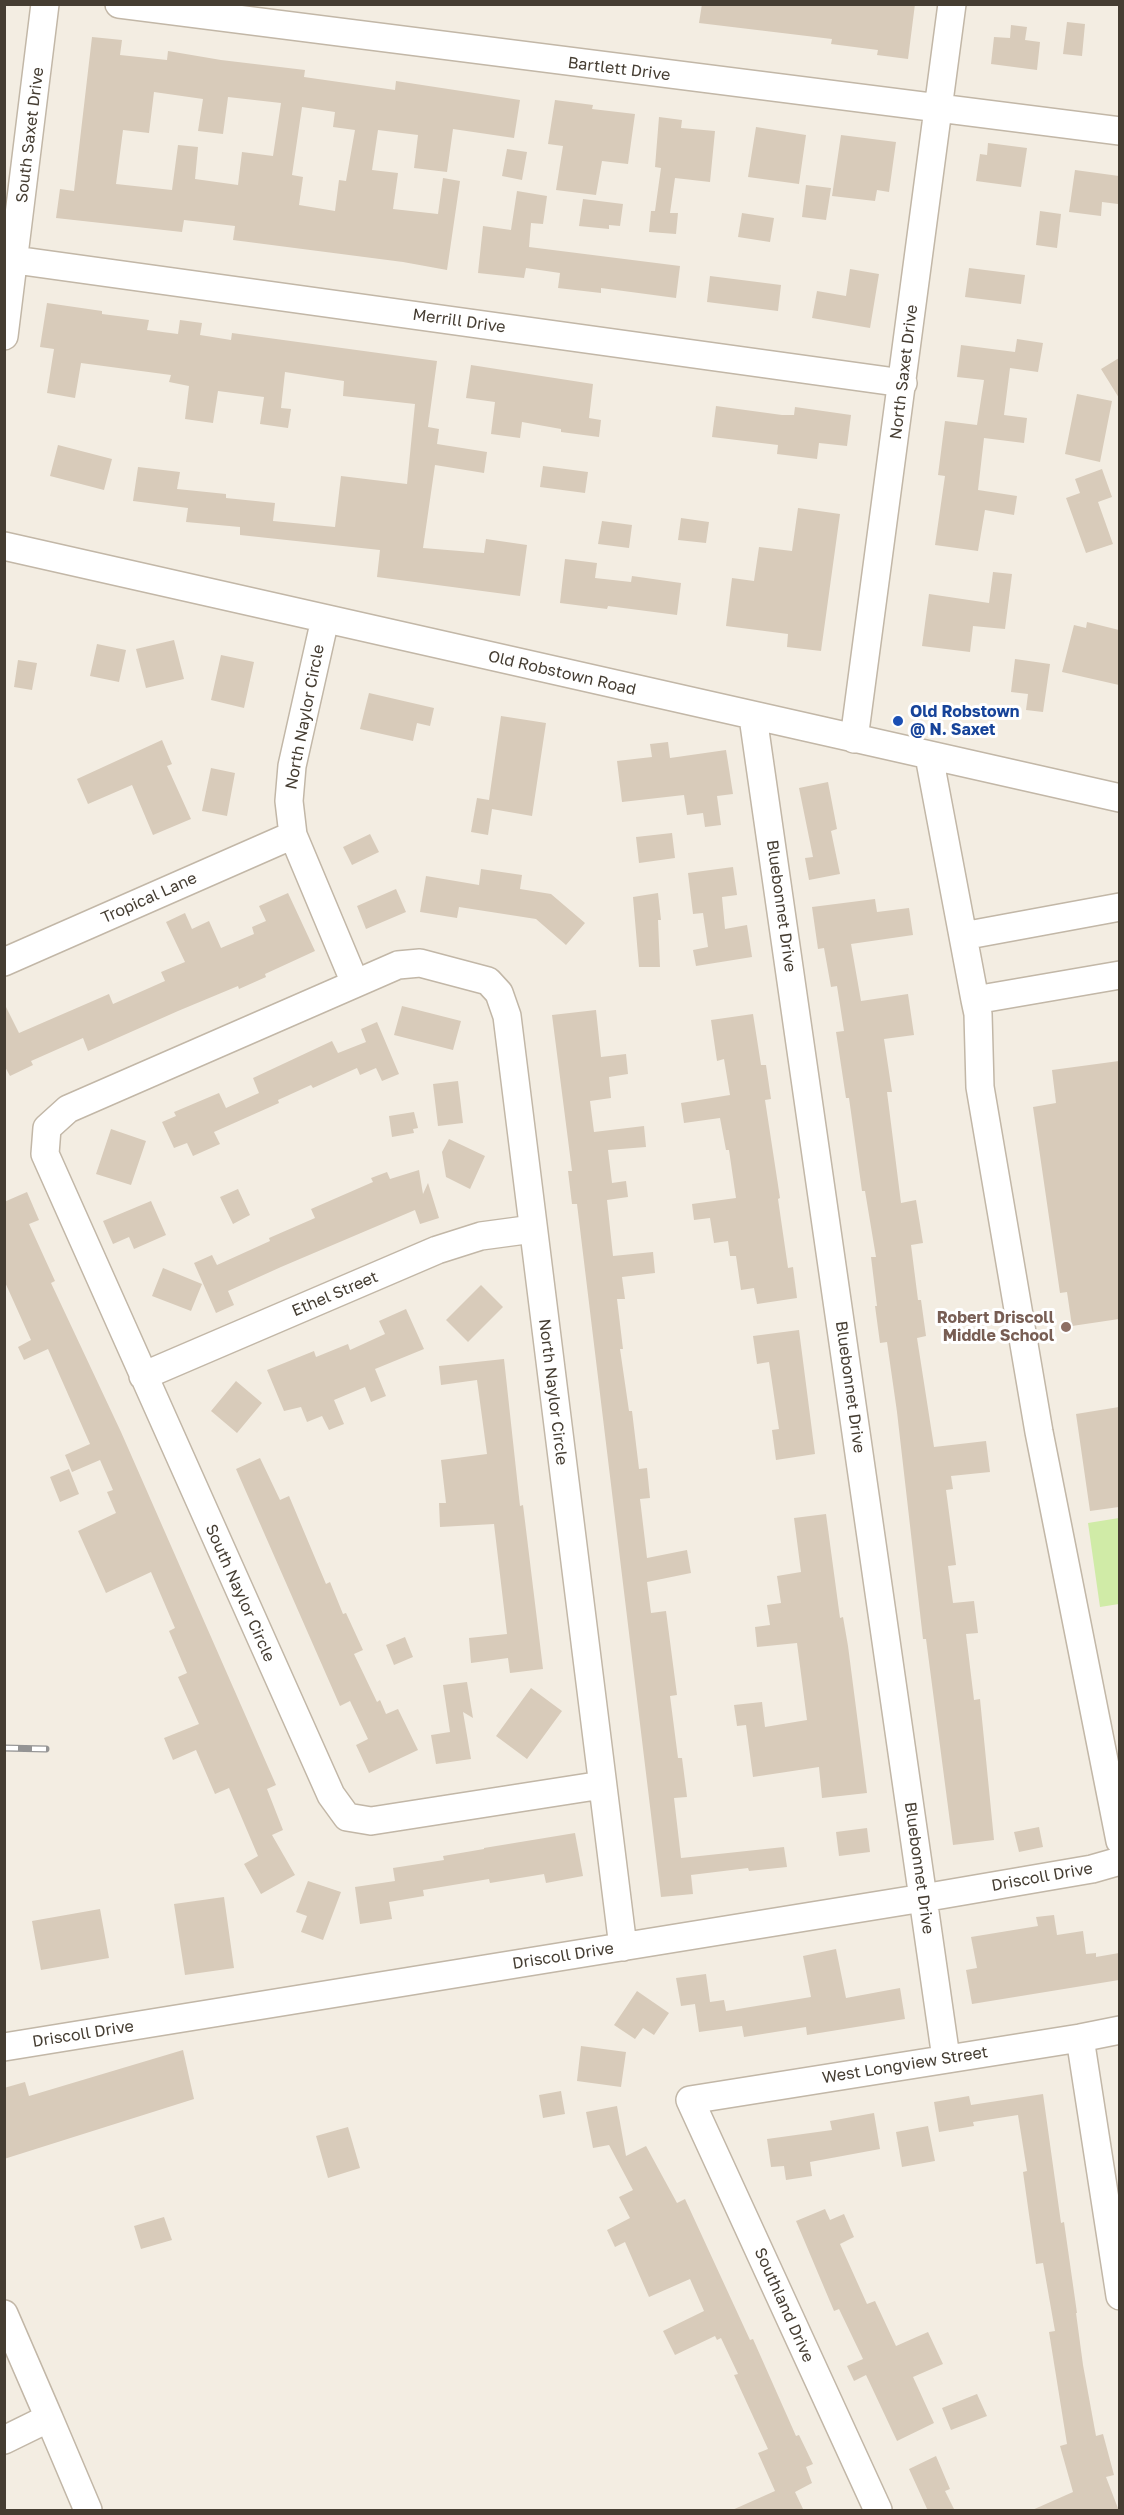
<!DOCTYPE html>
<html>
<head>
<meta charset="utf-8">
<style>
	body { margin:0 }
	#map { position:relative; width:1124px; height:2515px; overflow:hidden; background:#f3ede2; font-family:"Golos Text",sans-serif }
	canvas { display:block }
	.frame { position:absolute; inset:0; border:6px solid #453d32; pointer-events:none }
</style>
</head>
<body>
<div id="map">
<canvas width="1124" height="2515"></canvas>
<div class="frame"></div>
</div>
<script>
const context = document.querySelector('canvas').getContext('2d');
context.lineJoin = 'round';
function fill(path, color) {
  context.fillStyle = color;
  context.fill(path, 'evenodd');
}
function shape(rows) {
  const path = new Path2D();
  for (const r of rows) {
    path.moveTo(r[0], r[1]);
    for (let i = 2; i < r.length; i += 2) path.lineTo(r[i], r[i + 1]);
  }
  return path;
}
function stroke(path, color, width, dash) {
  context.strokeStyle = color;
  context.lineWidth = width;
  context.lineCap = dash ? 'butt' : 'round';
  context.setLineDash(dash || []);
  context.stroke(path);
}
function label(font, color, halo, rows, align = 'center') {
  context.font = font + ' "Golos Text",sans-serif';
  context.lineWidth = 6;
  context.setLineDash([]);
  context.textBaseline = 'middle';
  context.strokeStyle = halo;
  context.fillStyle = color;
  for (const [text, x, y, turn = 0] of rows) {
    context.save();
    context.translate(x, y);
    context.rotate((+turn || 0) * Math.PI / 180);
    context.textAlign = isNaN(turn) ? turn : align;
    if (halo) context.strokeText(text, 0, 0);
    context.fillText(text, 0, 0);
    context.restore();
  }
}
const green = shape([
	[1119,1518,1119,1604,1100,1607,1088,1523]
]);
const building = shape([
	[702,4,915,4,908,59,877,55,878,50,831,44,832,39,699,23],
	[1067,22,1085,24,1082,56,1063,54],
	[1011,25,1027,27,1025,40,1040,42,1037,70,991,64,994,37,1010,38],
	[92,37,122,40,120,55,167,60,168,51,221,60,305,70,304,77,395,90,396,81,520,100,514,138,453,129,447,172,414,168,418,135,378,130,372,170,398,173,393,209,438,214,443,178,460,181,447,270,403,262,233,240,235,226,184,220,182,232,56,218,60,189,74,191],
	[154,92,203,99,198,131,223,134,228,97,281,103,273,156,242,152,238,185,195,179,198,147,178,145,172,190,116,184,123,130,149,133],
	[302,107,335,112,333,127,355,130,346,181,339,180,335,211,299,205,303,177,292,175],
	[555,100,593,105,592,109,635,114,628,164,602,161,596,195,556,190,563,146,548,144],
	[659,117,682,120,681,128,715,131,710,182,675,178,670,213,678,213,676,234,649,232,651,211,655,211,661,168,655,167],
	[756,127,806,135,799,184,748,177],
	[841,135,896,142,889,192,877,190,875,201,832,196],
	[988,143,1027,148,1021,187,976,181,980,154,987,155],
	[507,149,527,152,522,180,502,176],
	[1075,170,1119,176,1118,204,1102,202,1101,216,1069,212],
	[806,185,831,188,826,220,802,217],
	[517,191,547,196,543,224,531,223,529,247,680,266,676,298,601,288,601,293,558,288,560,273,526,268,524,278,478,273,483,226,511,230],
	[583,199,623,204,620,226,609,225,609,229,579,226],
	[1040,211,1061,214,1057,248,1036,245],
	[742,213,774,218,770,242,738,237],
	[969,268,1025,275,1021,304,965,297],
	[850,269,879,274,870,328,812,318,817,291,846,296],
	[710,276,781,285,778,311,707,302],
	[47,303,102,311,102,314,149,320,147,330,178,334,180,320,202,323,200,335,231,340,232,333,437,361,428,427,439,429,437,444,487,452,484,473,435,465,423,548,484,553,486,539,527,545,520,596,377,577,380,550,240,535,240,527,186,522,188,508,133,501,138,467,180,472,177,489,226,494,226,498,275,503,273,521,335,527,341,476,407,484,415,404,343,396,344,381,285,372,281,408,291,409,288,428,260,424,264,397,218,391,213,423,185,419,189,386,169,382,171,375,81,363,75,398,47,393,54,349,40,347],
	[1017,339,1043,343,1038,372,1010,368,1004,415,1027,418,1024,443,984,438,978,490,1017,496,1014,515,985,510,978,551,935,545,945,476,938,475,945,421,977,425,984,380,957,377,961,345,1015,352],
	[1119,358,1119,398,1101,369],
	[471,365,593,384,589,418,601,420,599,437,561,432,561,429,522,422,520,438,491,434,495,402,466,398],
	[1077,394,1112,401,1100,462,1065,454],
	[716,406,782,415,794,415,795,407,851,415,847,446,819,443,817,459,777,454,778,445,712,437],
	[58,445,112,459,104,490,50,476],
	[543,466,588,472,585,493,540,487],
	[1102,469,1112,497,1098,502,1113,544,1086,553,1066,498,1080,493,1075,479],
	[798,508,840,514,821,651,787,647,788,634,726,626,732,578,754,581,759,547,792,551],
	[681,518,709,522,706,543,678,540],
	[602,521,632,525,629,548,598,544],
	[565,559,597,563,595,578,631,582,632,576,681,583,677,615,608,606,607,609,560,603],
	[993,572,1012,574,1005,629,973,626,970,652,922,646,929,594,989,603],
	[1087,622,1119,630,1119,685,1062,672,1074,625,1086,628],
	[174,640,184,679,146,688,136,649],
	[97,644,126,650,119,682,90,676],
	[221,655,254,662,244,708,211,700],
	[1015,659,1050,664,1043,712,1026,710,1028,694,1011,692],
	[18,660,37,663,32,690,14,687],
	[369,693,434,708,430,726,417,723,413,741,360,729],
	[501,716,546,723,532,816,492,809,488,835,471,832,477,798,489,800],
	[162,740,172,764,167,766,191,819,153,835,132,785,88,804,77,779],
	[668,742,670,758,726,750,733,794,717,796,721,825,705,827,703,813,687,815,684,795,622,802,617,761,652,757,650,744],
	[211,768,235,773,227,816,202,811],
	[828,782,837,829,831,831,840,874,809,880,805,858,813,857,799,788],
	[672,833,675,858,639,863,636,837],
	[370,834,379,852,352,865,343,847],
	[733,867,737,895,722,897,725,929,747,925,752,957,696,966,693,950,708,947,703,913,693,914,688,873],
	[481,869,522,875,520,889,551,894,585,923,566,945,536,919,459,907,457,918,420,912,426,876,479,885],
	[396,889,406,912,366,929,357,906],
	[288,893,315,951,265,974,266,977,239,989,238,986,178,1011,88,1051,83,1038,31,1061,33,1065,10,1076,4,1065,4,1003,19,1033,109,994,113,1004,165,981,161,972,185,962,166,922,185,913,192,929,209,921,221,948,254,934,252,927,266,921,259,906],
	[658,893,661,920,658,920,660,967,639,967,633,897],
	[875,899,877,912,909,908,913,935,851,944,861,1001,908,994,914,1035,884,1039,892,1092,887,1092,901,1203,916,1200,923,1243,911,1245,918,1300,921,1300,926,1336,917,1338,934,1447,986,1441,990,1472,951,1476,953,1489,946,1490,956,1565,948,1566,953,1603,974,1601,978,1633,966,1634,974,1700,980,1699,994,1840,953,1845,926,1639,923,1639,897,1412,887,1342,880,1343,875,1306,877,1306,871,1257,876,1257,865,1191,862,1191,849,1098,846,1098,836,1032,844,1031,837,986,831,987,824,948,818,949,812,907],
	[402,1006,461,1021,453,1050,394,1035],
	[596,1010,601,1057,626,1054,628,1074,609,1077,611,1098,590,1101,594,1132,644,1126,646,1147,608,1150,612,1183,626,1181,628,1197,607,1200,613,1256,653,1252,655,1273,622,1277,625,1299,617,1299,623,1349,620,1349,629,1411,632,1411,639,1469,647,1468,650,1498,640,1499,647,1558,687,1550,691,1573,647,1582,651,1613,666,1611,677,1695,670,1696,678,1758,682,1758,687,1797,674,1798,681,1858,784,1847,787,1867,749,1871,748,1868,691,1875,693,1894,661,1897,577,1204,572,1204,568,1171,572,1171,552,1015],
	[753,1014,761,1065,766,1065,771,1099,765,1100,780,1198,778,1199,788,1268,793,1267,797,1298,757,1304,754,1288,741,1290,736,1256,730,1256,728,1241,714,1243,710,1218,694,1220,692,1204,736,1198,729,1150,726,1150,720,1118,684,1123,681,1103,730,1095,724,1059,717,1061,711,1020],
	[377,1022,399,1074,382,1081,376,1068,360,1075,357,1068,313,1088,311,1085,278,1100,279,1103,214,1132,220,1144,193,1156,187,1143,174,1148,162,1122,176,1116,174,1112,219,1093,226,1108,259,1093,253,1078,332,1041,338,1053,366,1042,361,1029],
	[1119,1061,1119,1319,1072,1326,1067,1292,1060,1293,1033,1107,1056,1103,1052,1070],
	[458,1081,463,1123,438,1126,433,1084],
	[414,1112,418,1128,413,1129,414,1133,392,1137,389,1116],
	[111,1129,146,1141,131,1185,96,1174],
	[449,1139,485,1156,470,1189,446,1177,442,1152],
	[419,1170,423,1194,428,1183,439,1218,420,1224,415,1210,281,1267,228,1291,234,1305,216,1313,194,1263,212,1255,217,1265,270,1241,269,1238,315,1218,311,1209,373,1182,371,1178,387,1172,390,1179],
	[238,1189,250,1215,233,1224,220,1197],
	[27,1192,39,1220,29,1224,55,1281,51,1283,121,1432,276,1785,267,1789,283,1830,272,1835,295,1875,261,1894,244,1864,258,1856,229,1788,215,1794,196,1750,173,1760,164,1738,199,1724,178,1677,187,1673,169,1631,175,1628,151,1572,106,1593,78,1531,116,1513,107,1492,113,1490,100,1460,72,1472,65,1455,90,1444,48,1349,24,1360,18,1347,31,1340,4,1280,4,1202],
	[151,1201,166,1235,134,1249,129,1237,113,1244,103,1221],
	[163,1268,202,1284,191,1311,152,1296],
	[481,1285,503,1307,468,1342,446,1320],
	[406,1309,424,1349,375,1369,386,1396,371,1402,365,1387,334,1400,344,1424,329,1430,322,1416,307,1422,301,1407,284,1411,267,1370,314,1351,316,1357,348,1344,350,1350,385,1334,379,1321],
	[799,1330,815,1454,776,1460,772,1430,779,1429,769,1362,757,1364,753,1336],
	[504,1359,520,1506,523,1505,543,1669,510,1673,508,1658,471,1663,469,1638,507,1634,494,1524,440,1527,439,1503,446,1503,441,1460,487,1454,477,1380,441,1385,439,1366],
	[236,1381,262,1403,237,1433,211,1411],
	[1119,1407,1119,1507,1090,1511,1076,1414],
	[260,1458,280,1500,289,1496,326,1584,330,1582,343,1614,346,1613,363,1650,354,1654,377,1702,380,1700,386,1714,398,1709,418,1750,369,1773,356,1745,368,1739,350,1701,340,1706,236,1469],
	[69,1469,79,1494,60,1502,50,1477],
	[826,1514,840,1618,843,1617,848,1646,867,1793,822,1798,819,1767,753,1777,746,1725,737,1726,734,1705,762,1702,765,1727,807,1720,797,1643,757,1647,755,1627,770,1625,767,1605,781,1603,777,1576,801,1572,794,1518],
	[405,1637,413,1657,394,1665,386,1645],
	[467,1682,473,1718,463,1712,471,1759,436,1764,431,1735,450,1732,443,1685],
	[531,1688,562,1711,527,1759,496,1736],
	[1039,1827,1043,1847,1019,1852,1014,1832],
	[867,1828,870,1852,839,1856,836,1832],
	[575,1833,583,1876,546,1883,544,1874,490,1883,489,1879,423,1890,424,1896,389,1902,392,1919,360,1924,355,1887,395,1881,393,1868,444,1860,443,1856,484,1849,484,1848],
	[308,1881,341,1892,323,1940,301,1932,307,1916,296,1912],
	[224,1897,234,1968,185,1975,174,1904],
	[100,1909,109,1958,41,1970,32,1921],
	[1054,1915,1057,1935,1083,1931,1086,1954,1096,1953,1096,1957,1119,1953,1119,1980,972,2004,966,1970,977,1968,971,1937,1038,1926,1036,1917],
	[836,1949,846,1998,900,1988,905,2019,807,2035,806,2027,744,2037,742,2026,699,2032,695,2004,681,2006,676,1978,706,1974,710,2002,724,2000,726,2011,811,1997,803,1956],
	[637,1991,669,2013,654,2035,643,2028,635,2039,614,2025],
	[581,2046,626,2052,621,2087,577,2081],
	[183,2050,194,2099,4,2159,4,2088,25,2082,29,2096],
	[561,2091,565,2114,543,2118,539,2095],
	[1043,2094,1061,2223,1064,2222,1077,2313,1076,2313,1083,2365,1096,2436,1103,2434,1114,2475,1106,2477,1119,2511,1030,2511,1073,2492,1060,2446,1067,2444,1049,2332,1055,2331,1043,2263,1036,2264,1023,2172,1027,2171,1018,2115,973,2122,974,2126,939,2132,934,2102,969,2096,971,2105],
	[617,2106,626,2156,646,2146,677,2203,685,2199,750,2340,753,2339,796,2436,799,2435,813,2464,806,2467,812,2483,795,2492,804,2511,730,2511,775,2491,758,2453,768,2449,734,2375,738,2374,721,2338,717,2340,715,2336,675,2355,663,2331,704,2311,690,2279,649,2297,625,2242,615,2247,607,2230,630,2218,619,2197,633,2190,609,2145,593,2148,586,2112],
	[874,2113,880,2149,810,2162,812,2176,786,2180,784,2166,771,2167,767,2139,832,2130,830,2121],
	[928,2126,935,2161,902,2167,896,2132],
	[348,2127,360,2168,328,2178,316,2136],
	[825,2209,830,2220,844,2214,854,2237,840,2244,867,2304,875,2301,896,2346,928,2332,943,2364,913,2377,934,2423,897,2441,866,2375,854,2381,847,2366,863,2359,839,2309,834,2311,796,2221],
	[164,2217,172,2240,141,2249,134,2226],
	[977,2394,987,2416,951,2430,942,2408],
	[936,2456,950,2489,945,2491,955,2511,928,2511,909,2469]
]);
const minor = shape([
	[119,4,1120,131],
	[15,260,903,383],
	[4,336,45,4],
	[4,546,1120,798],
	[325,619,292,766,289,801,293,835,355,983],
	[753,717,946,2058],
	[854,739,952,4],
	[929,756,975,1000,1120,975],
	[963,936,1120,907],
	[4,962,293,835],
	[975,1000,978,1014,980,1087,1039,1432,1120,1841],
	[143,1376,437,1250,481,1236,533,1229],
	[602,1785,371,1821,347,1817,331,1795,45,1154,47,1128,68,1109,398,965,420,963,488,981,499,993,507,1016,623,1947],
	[1080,2038,1120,2296],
	[4,2047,923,1898,1092,1869,1120,1861],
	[4,2314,49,2418,4,2440],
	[49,2418,88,2510],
	[878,2510,690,2100,1080,2038,1120,2030]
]);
const rail = shape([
	[4,1748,46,1749]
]);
const markers = [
	[898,721,6,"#1a4fb4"],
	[1066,1327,6,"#8d6e63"]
];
const streetNames = [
	["Bartlett Drive",619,69,7],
	["South Saxet Drive",30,135,-83],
	["Merrill Drive",459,321,8],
	["North Saxet Drive",904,372,-83],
	["Old Robstown Road",562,673,13],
	["North Naylor Circle",305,717,-79],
	["Tropical Lane",149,898,-24],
	["Bluebonnet Drive",781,906,82],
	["Ethel Street",335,1294,-23],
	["Bluebonnet Drive",850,1387,82],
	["North Naylor Circle",553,1392,83],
	["South Naylor Circle",240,1593,66],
	["Bluebonnet Drive",919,1868,82],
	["Driscoll Drive",1042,1877,-10],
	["Driscoll Drive",563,1956,-9],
	["Driscoll Drive",83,2034,-9],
	["West Longview Street",905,2065,-9],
	["Southland Drive",784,2305,66]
];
const transitNames = [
	["Old Robstown",910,712],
	["@ N. Saxet",910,730]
];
const educationNames = [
	["Robert Driscoll",1054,1318],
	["Middle School",1054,1336]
];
fill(green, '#d0eba7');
fill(building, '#d8cbba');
stroke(minor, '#c2b7a7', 30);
stroke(minor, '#fff', 27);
stroke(rail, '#949494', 7);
stroke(rail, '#fff', 4.5, [14]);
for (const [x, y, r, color] of markers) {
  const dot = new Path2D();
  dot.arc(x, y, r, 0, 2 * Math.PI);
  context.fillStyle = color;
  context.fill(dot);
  stroke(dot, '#fff', 2);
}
label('16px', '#453d32', '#fff', streetNames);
label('bold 16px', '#164399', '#fff', transitNames, 'left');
label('bold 16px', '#785e54', '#fff', educationNames, 'right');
</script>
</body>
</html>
